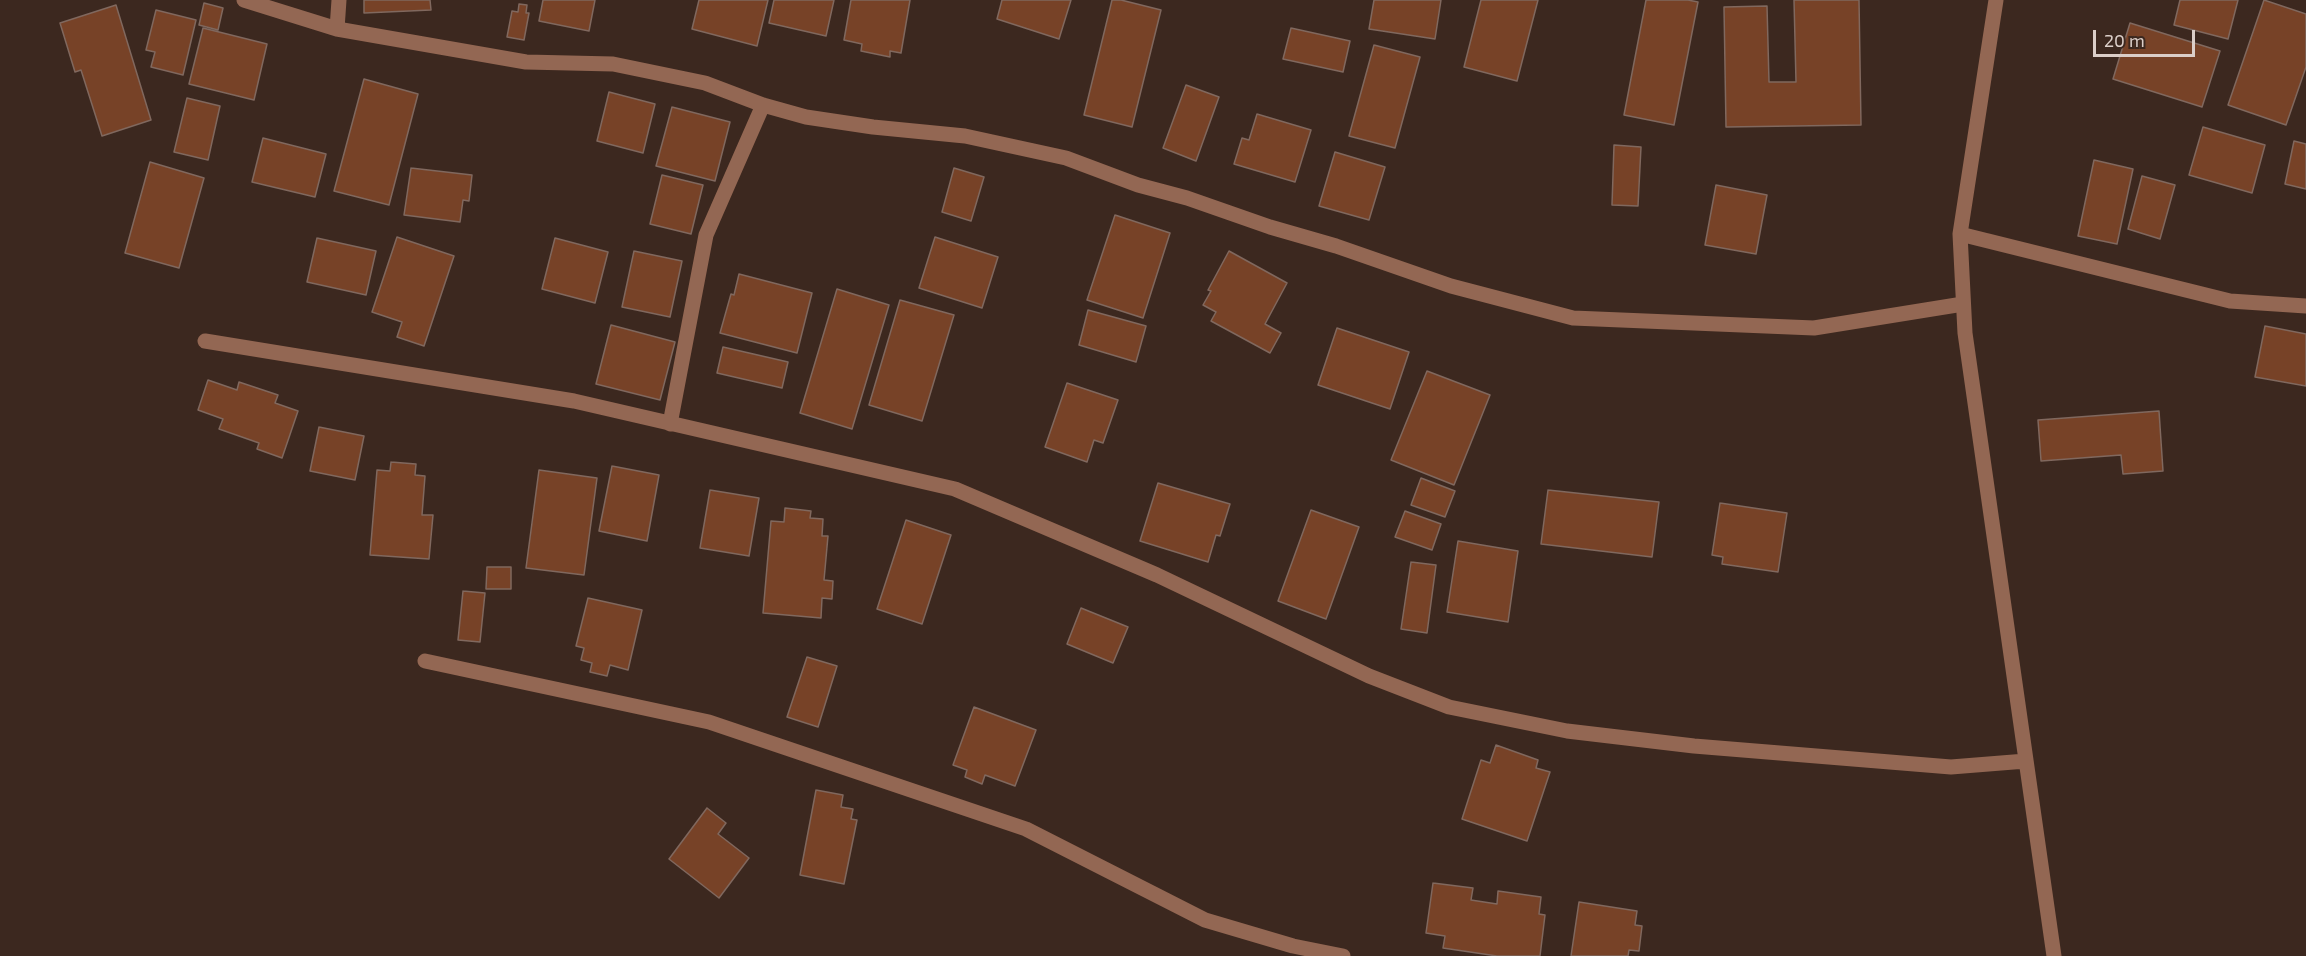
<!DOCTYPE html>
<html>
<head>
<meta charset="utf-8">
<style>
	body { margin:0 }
	#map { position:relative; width:2306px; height:956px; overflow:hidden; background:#3c281f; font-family:"Exo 2",sans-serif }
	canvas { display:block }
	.scale { position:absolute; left:2093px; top:30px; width:102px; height:27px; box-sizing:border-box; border:3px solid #dbcec8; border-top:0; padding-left:8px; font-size:18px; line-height:21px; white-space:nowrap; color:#dbcec8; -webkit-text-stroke:4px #3c281f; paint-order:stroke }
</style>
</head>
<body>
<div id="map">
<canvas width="2306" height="956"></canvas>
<div class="scale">20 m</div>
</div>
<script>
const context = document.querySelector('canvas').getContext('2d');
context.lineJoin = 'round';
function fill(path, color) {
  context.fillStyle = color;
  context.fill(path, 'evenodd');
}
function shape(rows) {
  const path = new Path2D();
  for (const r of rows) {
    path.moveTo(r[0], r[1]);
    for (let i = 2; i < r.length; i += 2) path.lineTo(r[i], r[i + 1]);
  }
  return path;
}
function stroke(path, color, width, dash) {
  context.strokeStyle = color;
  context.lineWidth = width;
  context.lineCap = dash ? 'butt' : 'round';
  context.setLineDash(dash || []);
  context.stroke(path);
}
const building = shape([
	[364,0,430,0,431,10,364,13,364,0],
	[543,0,595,0,589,31,539,21,543,0],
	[699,0,768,0,757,46,692,29,699,0],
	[774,0,834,0,826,36,769,23,774,0],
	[851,0,910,0,901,53,890,51,890,57,861,51,862,44,844,40,851,0],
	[1002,0,1071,0,1059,39,997,19,1002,0],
	[1112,0,1121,0,1161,10,1132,127,1084,115,1112,0],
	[1374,0,1441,0,1435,39,1369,29,1374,0],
	[1481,0,1538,0,1517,81,1464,67,1481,0],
	[1646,0,1688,0,1698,2,1674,125,1624,115,1646,0],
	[1794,0,1859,0,1861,125,1726,127,1724,7,1767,6,1769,82,1796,82,1794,0],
	[2180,0,2238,0,2228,39,2174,25,2180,0],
	[2264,0,2306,14,2306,67,2286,125,2228,105,2264,0],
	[204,3,223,8,218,30,199,25,204,3],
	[519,4,527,5,526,13,529,13,524,40,507,37,512,11,518,12,519,4],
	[116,5,151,120,102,136,81,70,75,72,60,23,116,5],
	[156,10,196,20,183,75,151,67,155,52,146,50,156,10],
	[2130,23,2220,51,2202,107,2113,79,2130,23],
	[203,28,267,44,254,100,189,84,203,28],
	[1291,28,1350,41,1343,72,1283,59,1291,28],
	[1374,45,1420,57,1395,148,1349,136,1374,45],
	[364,79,418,94,389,205,334,191,364,79],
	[1186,85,1219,97,1196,161,1163,148,1186,85],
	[609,92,655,104,643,153,597,141,609,92],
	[187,98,220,106,208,160,174,152,187,98],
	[672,107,730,122,715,181,656,166,672,107],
	[1257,114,1311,130,1295,182,1234,164,1242,138,1249,140,1257,114],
	[2203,127,2265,145,2252,193,2189,175,2203,127],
	[263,138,326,154,315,197,252,182,263,138],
	[2294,141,2306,144,2306,189,2285,184,2294,141],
	[1614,145,1641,147,1638,206,1612,205,1614,145],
	[1335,152,1385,167,1369,220,1319,206,1335,152],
	[2094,160,2133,169,2117,244,2078,236,2094,160],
	[150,162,204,178,179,268,125,253,150,162],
	[411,168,472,175,469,201,463,200,460,222,404,215,411,168],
	[954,168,984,177,971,221,942,212,954,168],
	[662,175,703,185,691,234,650,224,662,175],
	[2142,176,2175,185,2160,239,2128,229,2142,176],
	[1716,185,1767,195,1756,254,1705,245,1716,185],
	[1115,215,1170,233,1143,318,1087,300,1115,215],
	[397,237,454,256,424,346,397,337,402,322,372,312,397,237],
	[935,237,998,257,982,308,919,288,935,237],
	[317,238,376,251,366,295,307,282,317,238],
	[555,238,608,252,595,303,542,289,555,238],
	[634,251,682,261,670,317,622,307,634,251],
	[1229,251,1287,283,1265,324,1281,333,1270,353,1211,321,1216,312,1203,305,1211,291,1208,290,1229,251],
	[739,274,812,293,797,353,720,333,731,294,734,295,739,274],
	[837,289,889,305,852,429,800,413,837,289],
	[900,300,954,315,922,421,869,405,900,300],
	[1088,310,1146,326,1136,362,1079,345,1088,310],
	[611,325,675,342,660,400,596,384,611,325],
	[2265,326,2306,334,2306,386,2255,377,2265,326],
	[1337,328,1409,352,1390,409,1318,385,1337,328],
	[723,347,788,362,782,388,717,373,723,347],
	[1427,371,1490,395,1454,485,1391,460,1427,371],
	[208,380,237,390,239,382,278,395,275,403,298,411,282,458,257,449,259,443,219,429,223,419,198,410,208,380],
	[1067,383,1118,400,1103,443,1094,440,1087,462,1045,447,1067,383],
	[2159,411,2163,471,2123,474,2121,455,2041,461,2038,420,2159,411],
	[319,427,364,436,355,480,310,471,319,427],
	[391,462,416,464,415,475,425,476,422,515,433,515,429,559,370,555,377,470,390,471,391,462],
	[612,466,659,475,647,541,599,531,612,466],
	[539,470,597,478,584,575,526,568,539,470],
	[1421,478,1455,491,1445,517,1411,505,1421,478],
	[1158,483,1230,504,1220,536,1216,535,1208,562,1140,541,1158,483],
	[710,490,759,498,749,556,700,548,710,490],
	[1548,490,1659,502,1652,557,1541,544,1548,490],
	[1720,503,1787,513,1778,572,1722,564,1723,557,1712,555,1720,503],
	[785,508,811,511,810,518,823,519,822,536,828,536,824,580,833,581,832,599,822,598,821,618,763,613,771,521,784,522,785,508],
	[1311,510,1359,527,1326,619,1278,601,1311,510],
	[1405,511,1441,524,1432,550,1395,537,1405,511],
	[906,520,951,535,922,624,877,609,906,520],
	[1458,541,1518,551,1508,622,1447,612,1458,541],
	[1411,562,1436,565,1427,633,1401,629,1411,562],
	[487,567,511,567,511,589,486,589,487,567],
	[463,591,485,593,480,642,458,640,463,591],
	[588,598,642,610,628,670,610,665,607,676,590,672,592,663,581,660,584,648,576,646,588,598],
	[1081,608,1128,627,1113,663,1067,644,1081,608],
	[807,657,837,666,818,727,787,717,807,657],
	[974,707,1036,730,1015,786,985,775,982,784,965,777,967,770,953,765,974,707],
	[1496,745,1538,760,1536,768,1550,772,1527,841,1462,819,1481,760,1490,763,1496,745],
	[816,790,843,795,841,807,853,809,851,819,857,820,844,884,800,875,816,790],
	[707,808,726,823,718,834,749,858,719,898,669,859,707,808],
	[1433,883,1473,888,1471,900,1497,904,1498,891,1541,897,1539,914,1545,915,1540,956,1497,956,1443,948,1445,936,1426,933,1433,883],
	[1579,902,1637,911,1635,925,1642,926,1639,951,1629,950,1628,956,1571,956,1579,902]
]);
const minor = shape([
	[244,0,337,29,526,62,613,64,705,83,763,105,806,117,873,127,965,136,1066,158,1138,185,1187,198,1270,227,1336,246,1451,286,1573,318,1814,328,1963,304],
	[1996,0,1960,234,1965,333,2054,956],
	[337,29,339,0],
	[1960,234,2230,301,2306,306],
	[205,341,574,401,955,489,1157,575,1369,676,1449,707,1567,731,1694,746,1951,767,2026,761],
	[670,424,706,235,763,105],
	[425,661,709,722,1026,829,1205,920,1293,946,1343,956]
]);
fill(building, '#774227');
stroke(building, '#80685e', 1.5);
stroke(minor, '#936753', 15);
</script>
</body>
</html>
